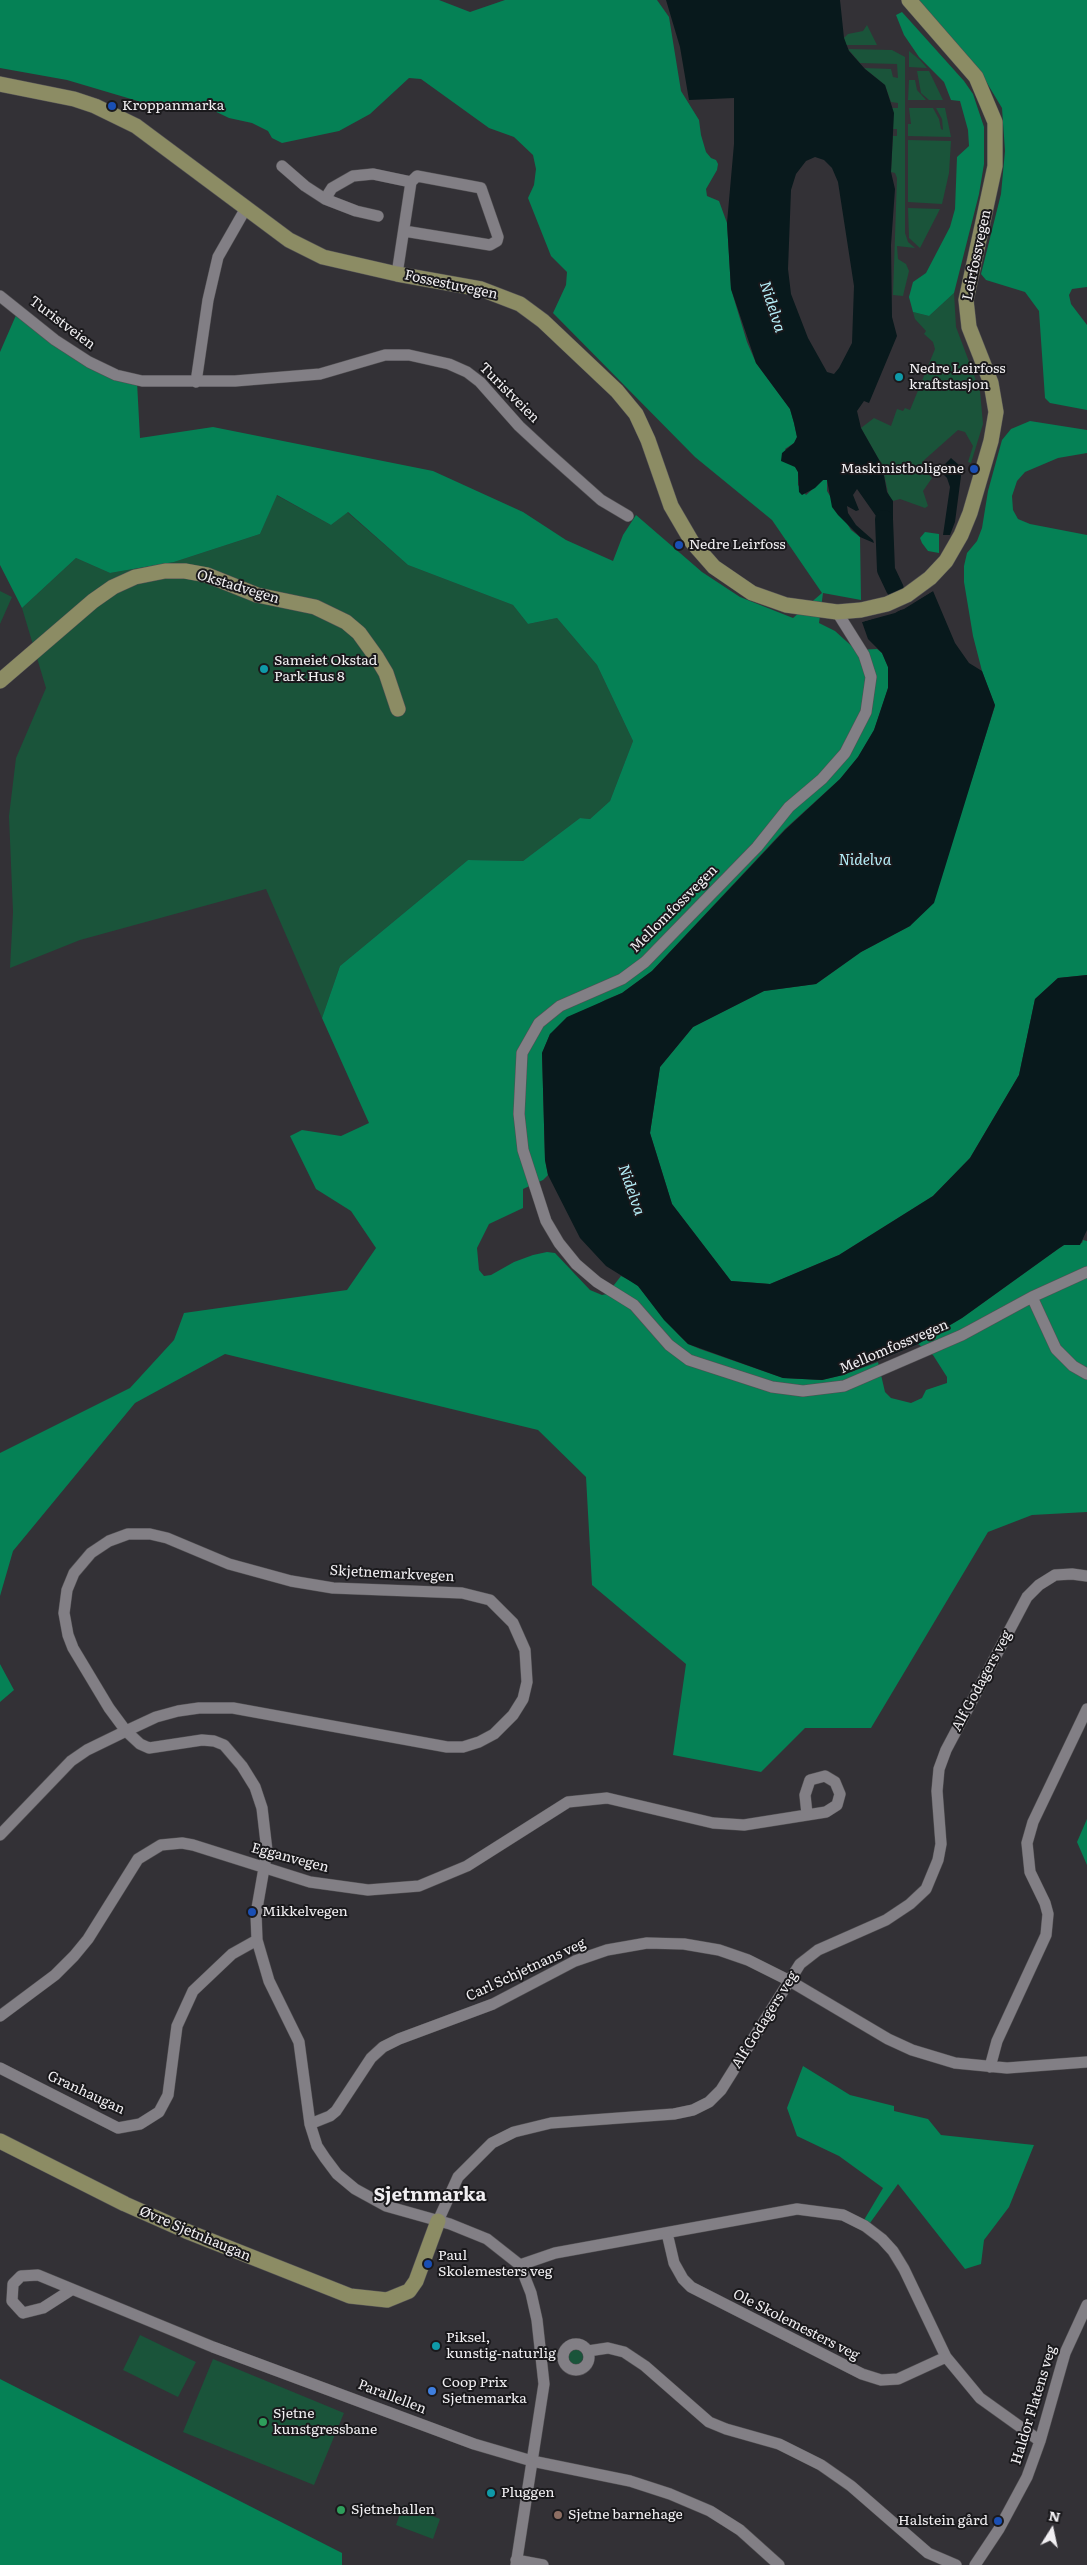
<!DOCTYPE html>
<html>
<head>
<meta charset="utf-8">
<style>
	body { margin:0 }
	#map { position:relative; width:1087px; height:2565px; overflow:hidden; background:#333136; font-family:Literata,serif }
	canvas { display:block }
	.north { position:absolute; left:1027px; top:2505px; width:50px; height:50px; -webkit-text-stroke:4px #1a191c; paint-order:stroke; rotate:10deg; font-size:14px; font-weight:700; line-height:20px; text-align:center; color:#f1eff2 }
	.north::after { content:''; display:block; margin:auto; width:18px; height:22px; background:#f1eff2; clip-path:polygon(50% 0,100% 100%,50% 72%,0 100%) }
</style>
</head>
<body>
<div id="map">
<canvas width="1087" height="2565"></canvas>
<div class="north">N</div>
</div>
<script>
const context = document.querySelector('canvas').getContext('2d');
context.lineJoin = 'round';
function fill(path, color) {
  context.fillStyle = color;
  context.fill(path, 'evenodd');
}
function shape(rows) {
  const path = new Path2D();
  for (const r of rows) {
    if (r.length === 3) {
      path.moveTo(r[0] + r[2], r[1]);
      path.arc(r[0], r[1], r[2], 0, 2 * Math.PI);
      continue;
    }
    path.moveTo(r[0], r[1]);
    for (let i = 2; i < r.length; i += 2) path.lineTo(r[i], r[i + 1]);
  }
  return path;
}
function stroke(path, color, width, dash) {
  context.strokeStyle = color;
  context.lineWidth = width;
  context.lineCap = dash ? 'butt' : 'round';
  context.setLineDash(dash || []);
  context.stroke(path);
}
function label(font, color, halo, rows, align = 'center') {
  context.font = font + ' Literata,serif';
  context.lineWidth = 4;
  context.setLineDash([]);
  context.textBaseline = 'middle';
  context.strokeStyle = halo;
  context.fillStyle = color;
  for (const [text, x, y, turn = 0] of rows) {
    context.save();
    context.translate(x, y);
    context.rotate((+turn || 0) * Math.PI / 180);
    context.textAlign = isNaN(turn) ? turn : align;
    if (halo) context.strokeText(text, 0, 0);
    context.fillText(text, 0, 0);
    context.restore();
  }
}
const green = shape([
	[867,25,877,45,846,45,844,38,848,34,863,31],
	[848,49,892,50,905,57,905,233,908,242,915,248,897,246,898,259,906,264,909,271,903,296,893,295,897,178,895,173,891,172,893,136,897,136,897,129,893,129,892,108,898,108,898,103,891,102,885,85,864,68,891,69,893,77,898,78,897,64,860,63],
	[909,51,920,60,927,68,909,67],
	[917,71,929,71,943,100,929,100,921,93],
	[909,80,915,80,917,90,926,100,908,100],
	[909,108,933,108,939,119,941,129,943,130,942,119,936,108,945,108,951,137,908,136,908,124,911,124],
	[908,140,951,141,949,173,942,204,908,202],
	[908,208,940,209,920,248,909,238],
	[954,293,956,327,980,391,983,424,971,463,968,462,973,446,965,432,958,430,922,462,922,468,932,478,923,491,928,506,925,508,900,499,893,501,889,497,882,465,861,428,874,418,891,426,897,409,903,411,905,408,910,410,935,349,933,342,924,334,926,331,915,319,913,312,929,316],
	[276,495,331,525,347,512,408,565,513,605,528,624,557,618,597,665,633,741,610,801,590,819,580,818,523,861,468,860,340,966,322,1018,266,889,80,940,10,968,13,912,9,816,16,758,46,688,22,608,76,558,110,573,174,562,260,534],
	[0,591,12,597,0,624],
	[140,2335,196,2362,178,2397,123,2370],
	[575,2357,8],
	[213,2359,344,2413,314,2485,183,2432],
	[403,2505,440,2519,433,2539,396,2525]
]);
const forest = shape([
	[0,0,439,0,470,12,505,0,657,0,669,17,681,91,699,120,701,135,706,152,711,158,716,160,718,164,717,170,706,189,707,196,719,201,727,223,731,289,747,342,756,363,790,409,794,423,797,437,794,443,785,449,798,472,798,485,806,495,823,480,827,480,827,491,851,530,860,537,861,600,823,593,819,623,835,631,856,650,877,649,882,653,888,667,888,688,874,730,858,757,840,779,785,829,652,971,622,993,605,1000,550,1034,542,1053,545,1160,548,1175,543,1180,523,1189,523,1208,489,1224,477,1248,479,1270,484,1276,491,1275,514,1262,533,1255,547,1252,555,1253,590,1290,602,1295,607,1294,621,1276,631,1281,638,1286,678,1334,688,1344,700,1349,783,1378,822,1380,843,1375,878,1362,885,1392,891,1398,911,1403,922,1398,926,1390,947,1383,947,1377,933,1355,918,1344,962,1318,1058,1249,1064,1245,1082,1243,1083,1240,1087,1241,1087,1512,1032,1515,988,1532,871,1728,805,1728,761,1772,673,1755,686,1664,592,1585,586,1477,538,1430,225,1354,135,1403,13,1551,0,1596,0,1453,130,1388,174,1340,184,1313,347,1290,376,1248,351,1211,316,1189,290,1136,302,1130,341,1136,369,1123,322,1018,340,966,468,860,523,861,580,818,590,819,610,801,633,741,597,665,557,618,528,624,513,605,408,565,348,512,331,525,277,495,260,534,174,562,110,573,76,558,22,608,0,565,0,352,20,306,68,344,137,382,140,438,213,427,433,471,523,512,566,540,613,561,623,535,636,515,702,572,740,597,793,618,822,593,772,520,695,457,553,313,566,285,567,272,551,256,528,198,534,185,536,169,533,155,514,137,489,128,421,79,409,78,370,114,339,131,282,143,272,138,268,131,252,123,229,118,204,106,158,107,67,80,0,68],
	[918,0,1087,0,1087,287,1072,289,1069,295,1071,304,1087,325,1087,410,1050,403,1045,398,1039,311,1025,292,986,280,981,274,1001,194,1005,151,1002,108,981,73],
	[902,12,964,81,973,94,984,127,984,164,979,194,954,293,929,316,913,312,909,297,913,282,926,273,950,227,955,209,957,157,969,146,968,130,960,101,951,100,944,82,919,57,904,35,896,15],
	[1030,421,1087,430,1087,453,1058,458,1025,472,1017,481,1012,496,1013,510,1018,519,1030,524,1087,535,1087,975,1058,978,1035,999,1019,1075,970,1158,933,1196,839,1255,770,1284,731,1281,672,1204,650,1133,660,1067,693,1027,764,991,816,984,861,952,910,926,972,778,995,706,982,671,973,636,964,582,964,566,967,553,977,541,982,528,988,491,1002,440,1011,429],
	[925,532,939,534,939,553,928,551,922,543,920,538],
	[0,1664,14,1690,0,1702],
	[1087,1819,1087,1865,1077,1842],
	[803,2066,850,2095,894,2106,894,2111,928,2119,941,2135,1034,2145,1009,2207,984,2240,981,2264,965,2269,898,2184,870,2223,864,2220,883,2188,839,2156,797,2136,787,2108],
	[0,2379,342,2553,342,2565,0,2565]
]);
const water = shape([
	[666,0,840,0,844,38,849,51,865,69,885,85,894,113,891,172,895,189,891,245,892,317,897,336,869,403,864,401,857,411,861,428,882,465,887,492,893,501,893,537,886,543,878,532,876,516,857,489,853,495,859,510,856,511,847,506,848,513,856,525,873,540,874,543,860,537,838,515,832,507,827,480,823,480,815,488,802,495,799,492,798,472,795,467,781,461,782,453,794,443,797,437,794,423,790,409,756,363,731,289,727,223,734,144,734,98,689,100,680,47],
	[815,157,824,160,832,168,838,182,854,286,852,343,839,368,834,374,827,372,808,338,791,294,788,269,791,190,796,174,806,161],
	[951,458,960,466,961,476,955,522,950,535,943,535,950,487,947,478,939,470],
	[933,591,955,643,969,663,982,671,995,705,934,903,910,926,861,952,816,984,764,991,693,1027,660,1067,650,1133,672,1204,731,1281,770,1284,839,1255,933,1196,970,1158,1019,1075,1035,999,1058,978,1087,975,1087,1230,1080,1245,1064,1245,1058,1249,962,1318,918,1344,843,1375,822,1380,783,1378,688,1344,664,1320,638,1286,606,1266,580,1238,548,1175,545,1160,542,1053,550,1034,567,1017,622,993,652,971,785,830,840,779,858,757,874,730,888,688,888,667,882,653,868,639,862,622,895,613]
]);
const pier = shape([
	[933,588,933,591,904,609,862,622,861,619,903,607]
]);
const river = shape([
	[884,519,886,570,895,589]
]);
const street = shape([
	[282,166,305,186,325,199,332,188,353,176,373,174,411,182],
	[325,199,356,211,378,216],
	[397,274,411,182,417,176,481,188,498,237,497,241,490,245,404,231],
	[0,296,55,340,89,362,116,375,142,381,235,381,320,374,385,355,409,355,449,364,467,372,480,382,519,426,546,451,601,500,628,516],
	[196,382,208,300,218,257,246,208],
	[837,612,864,655,871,677,866,712,845,753,822,779,789,807,757,847,645,962,622,979,560,1006,539,1023,522,1053,519,1114,523,1150,546,1221,559,1243,576,1264,597,1282,634,1305,669,1345,689,1360,772,1387,803,1391,844,1386,962,1335,1032,1297,1087,1272],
	[1032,1297,1056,1349,1073,1366,1087,1374],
	[0,1835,71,1761,87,1750,126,1731,156,1717,178,1711,199,1708,233,1708,447,1747,463,1747,479,1742,494,1734,513,1715,523,1699,527,1682,525,1650,513,1623,490,1600,462,1593,333,1588,291,1581,229,1564,167,1538,150,1534,128,1534,109,1541,91,1553,74,1573,67,1590,64,1613,68,1635,73,1648,109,1708,126,1731,140,1744,149,1748,202,1740,214,1741,224,1745,242,1766,255,1787,262,1808,267,1851,256,1914,257,1940,269,1981,299,2042,310,2124,317,2146,325,2158,337,2174,355,2189,386,2206,450,2224,487,2239,520,2265,531,2293,537,2320,544,2384,516,2565],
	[0,2016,55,1975,74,1956,88,1939,138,1859,161,1845,182,1843,193,1845,310,1882,368,1890,419,1886,467,1866,568,1802,607,1798,713,1823,744,1825,826,1812,837,1805,840,1794,835,1782,825,1776,810,1780,805,1795,807,1814],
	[990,2067,997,2041,1046,1935,1048,1914,1045,1903,1030,1872,1027,1843,1033,1822,1087,1709],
	[0,2068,118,2128,140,2124,159,2112,168,2095,177,2026,193,1991,232,1954,257,1940],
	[310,2124,330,2116,336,2111,371,2058,383,2047,399,2039,493,2004,575,1961,607,1950,647,1943,684,1944,719,1950,748,1960,790,1981,888,2039,912,2050,955,2063,1007,2068,1087,2062],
	[438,2221,458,2177,492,2143,514,2132,551,2123,674,2114,693,2110,709,2102,721,2090,800,1964,818,1950,886,1920,910,1904,926,1889,938,1860,941,1844,937,1791,939,1769,946,1750,1027,1597,1039,1585,1055,1575,1072,1574,1087,1576],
	[667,2233,674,2263,683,2279,691,2287,862,2374,881,2380,898,2379,946,2357],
	[520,2265,555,2253,797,2209,843,2215,865,2226,882,2239,893,2251,904,2269,946,2357,980,2398,1040,2441],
	[71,2290,43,2308,23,2313,12,2301,13,2284,21,2276,38,2275,213,2347,474,2444,532,2461,630,2481,670,2494,710,2511,740,2530,779,2565],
	[576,2357,13],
	[588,2351,608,2348,624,2352,645,2366,709,2422,726,2429,779,2444,821,2465,851,2486,928,2553,956,2565],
	[516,2560,543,2565],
	[975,2565,999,2529,1027,2477,1040,2441,1065,2353,1087,2305]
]);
const secondary = shape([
	[0,84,74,99,95,106,136,126,289,240,323,257,397,274,481,289,520,304,543,321,617,391,636,414,648,440,671,506,692,542,714,567,752,593,786,605,837,612,861,610,887,604,907,595,930,578,946,561,961,535,970,513,991,441,996,412,991,383,969,327,966,300,995,166,995,122,976,77,909,0],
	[0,681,93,601,113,587,135,577,165,571,185,571,207,575,257,595,315,607,346,622,359,633,377,658,386,673,398,709],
	[0,2141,125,2204,186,2231,350,2296,387,2300,409,2291,416,2281,438,2221]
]);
const markers = [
	[112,106,5,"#1a4fb4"],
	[899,377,5,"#0f9aa8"],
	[974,469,5,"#1a4fb4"],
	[679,545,5,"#1a4fb4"],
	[264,669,5,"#0f9aa8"],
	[252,1912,5,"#1a4fb4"],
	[428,2264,5,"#1a4fb4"],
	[436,2346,5,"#0f9aa8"],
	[432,2391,5,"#3f7fe0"],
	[263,2422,5,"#2e9e5b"],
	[491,2493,5,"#0f9aa8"],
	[341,2510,5,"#2e9e5b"],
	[558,2515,5,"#8d6e63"],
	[998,2521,5,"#1a4fb4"]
];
const poiNames = [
	["Kroppanmarka",122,106],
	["Nedre Leirfoss",909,369],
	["kraftstasjon",909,385],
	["Maskinistboligene",964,469,"right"],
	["Nedre Leirfoss",689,545],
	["Sameiet Okstad",274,661],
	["Park Hus 8",274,677],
	["Mikkelvegen",262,1912],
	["Paul",438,2256],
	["Skolemesters veg",438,2272],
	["Piksel,",446,2338],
	["kunstig-naturlig",446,2354],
	["Coop Prix",442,2383],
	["Sjetnemarka",442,2399],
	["Sjetne",273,2414],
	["kunstgressbane",273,2430],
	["Pluggen",501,2493],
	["Sjetnehallen",351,2510],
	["Sjetne barnehage",568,2515],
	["Halstein gård",988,2521,"right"]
];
const streetNames = [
	["Leirfossvegen",977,255,-78],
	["Fossestuvegen",451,285,12],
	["Turistveien",62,323,37],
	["Turistveien",509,393,45],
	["Okstadvegen",238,587,17],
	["Mellomfossvegen",674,909,-45],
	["Mellomfossvegen",894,1347,-23],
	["Skjetnemarkvegen",392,1574,3],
	["Alf Godagers veg",982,1681,-62],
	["Egganvegen",290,1858,15],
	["Carl Schjetnans veg",526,1970,-25],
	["Alf Godagers veg",765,2020,-58],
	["Granhaugan",86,2093,25],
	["Øvre Sjetnhaugan",195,2234,23],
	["Ole Skolemesters veg",796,2325,27],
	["Parallellen",392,2397,21],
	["Haldor Flatens veg",1034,2405,-73]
];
const waterNames = [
	["Nidelva",772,307,72],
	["Nidelva",865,861],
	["Nidelva",631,1190,71]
];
const districtNames = [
	["Sjetnmarka",430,2195]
];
fill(green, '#1a543a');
fill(forest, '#058155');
fill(water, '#08191c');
fill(pier, '#333136');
stroke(river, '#08191c', 18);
stroke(street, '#535154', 12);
stroke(secondary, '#535154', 16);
stroke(street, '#827f85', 11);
stroke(secondary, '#8c8c64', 15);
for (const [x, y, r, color] of markers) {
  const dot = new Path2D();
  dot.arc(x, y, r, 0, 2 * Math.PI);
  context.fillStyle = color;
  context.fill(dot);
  stroke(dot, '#1a191c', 2);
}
label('14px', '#f1eff2', '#1a191c', poiNames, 'left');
label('14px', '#f1eff2', '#1a191c', streetNames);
label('italic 15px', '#b5eef8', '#1a191c', waterNames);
label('bold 19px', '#f1eff2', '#1a191c', districtNames);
</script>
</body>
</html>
